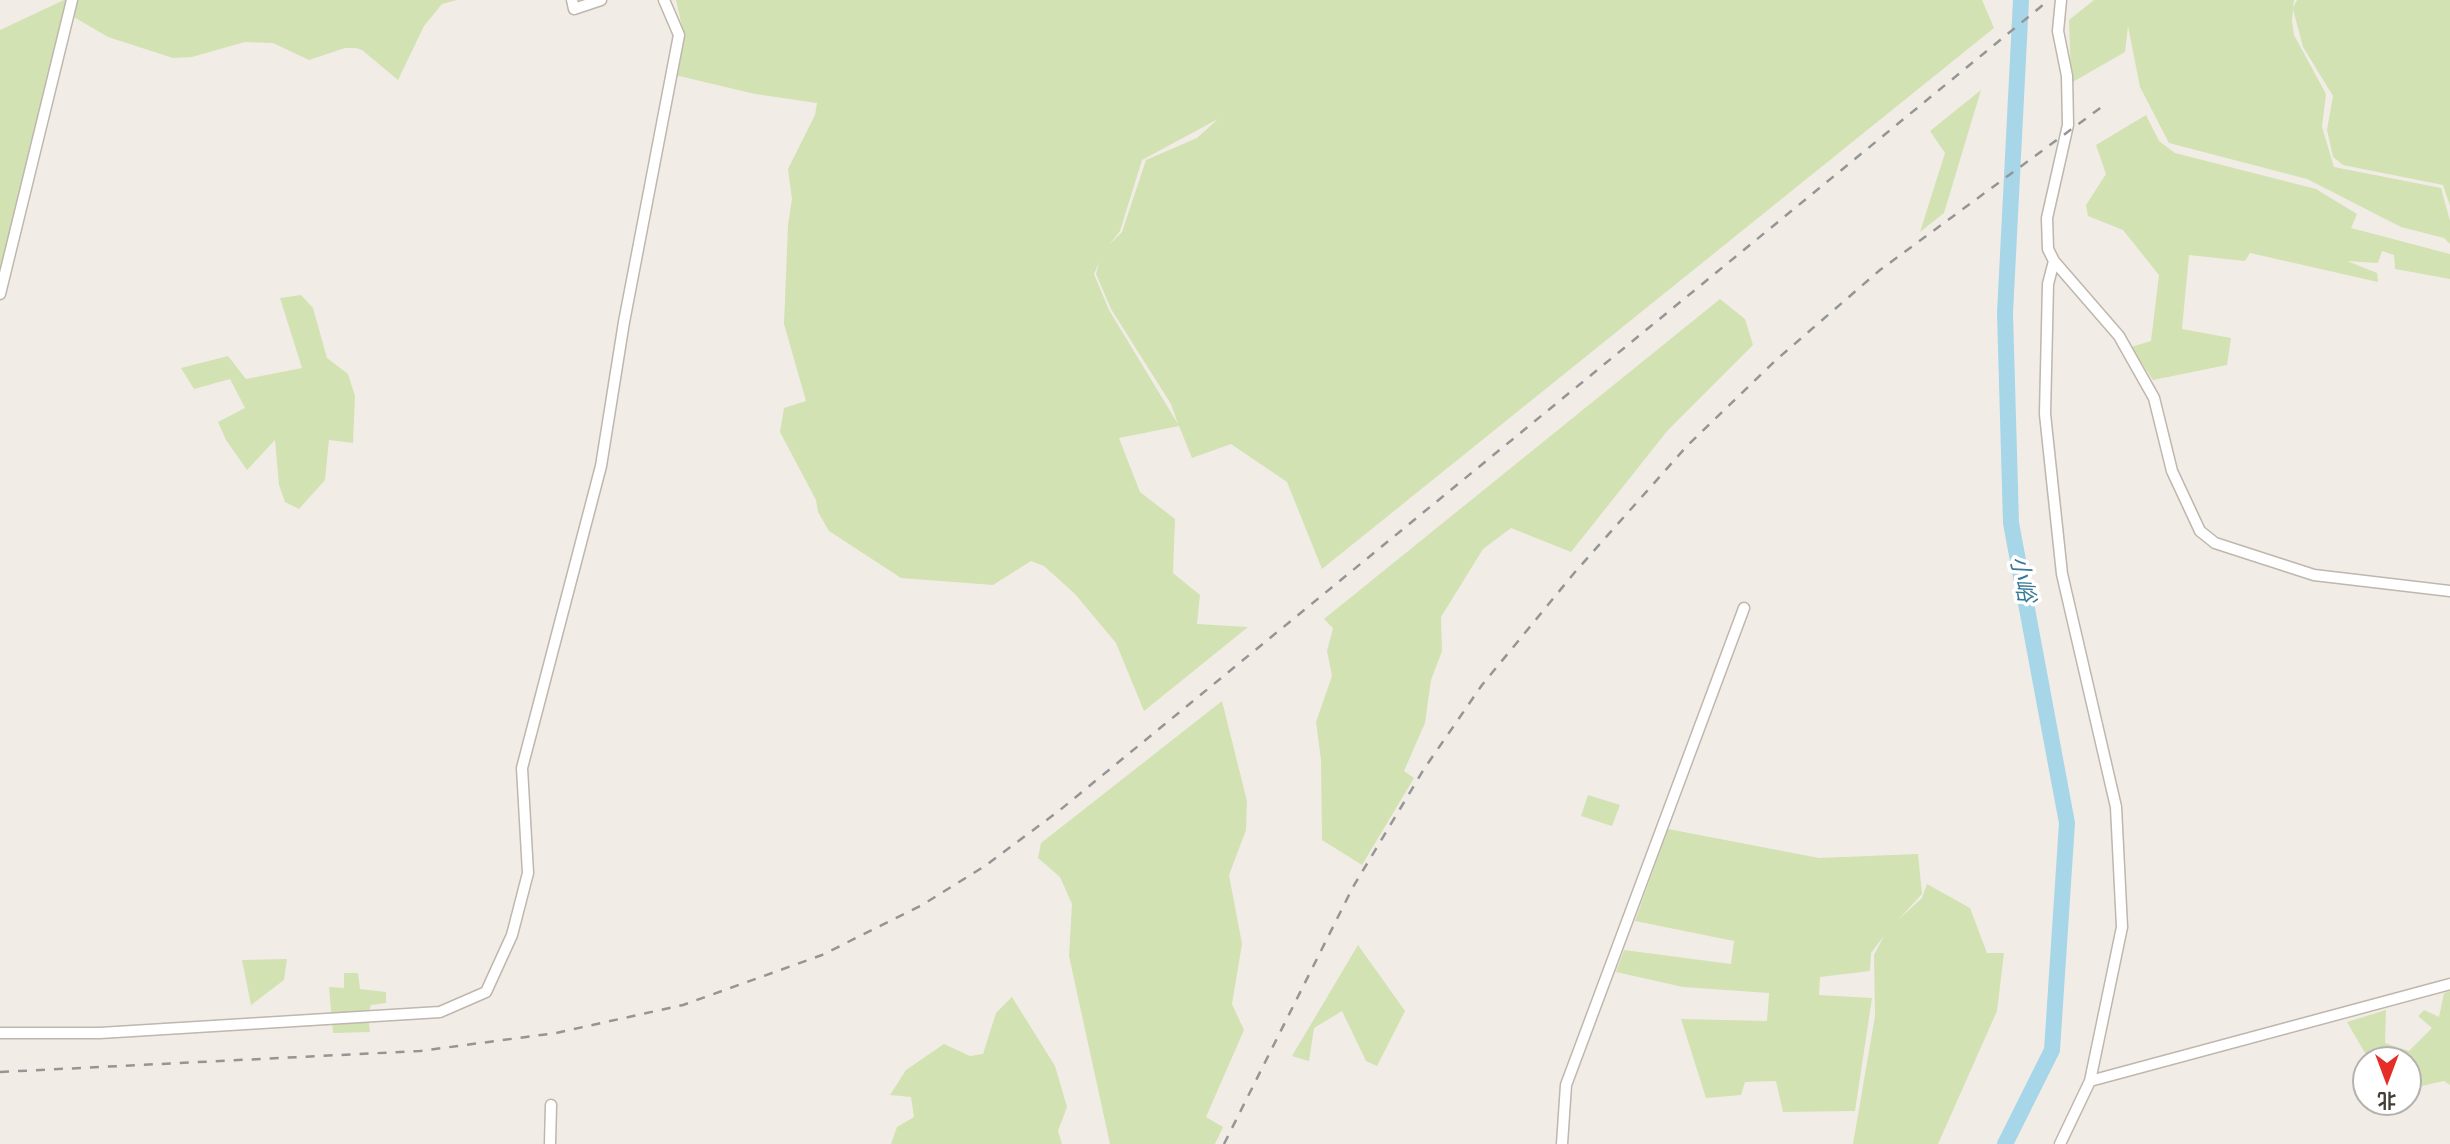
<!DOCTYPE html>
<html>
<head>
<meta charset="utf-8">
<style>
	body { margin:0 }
	#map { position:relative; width:2450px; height:1144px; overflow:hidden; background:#f1ede6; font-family:Inter,"Noto Sans SC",sans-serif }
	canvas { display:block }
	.north { position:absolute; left:2352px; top:1046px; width:70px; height:70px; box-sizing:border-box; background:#fff; border:2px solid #b4b1af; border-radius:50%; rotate:180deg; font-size:19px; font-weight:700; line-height:28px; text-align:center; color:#433d36 }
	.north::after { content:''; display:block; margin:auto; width:24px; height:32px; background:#e62e28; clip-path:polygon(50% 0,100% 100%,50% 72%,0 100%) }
</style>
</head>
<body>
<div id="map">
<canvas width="2450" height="1144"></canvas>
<div class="north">北</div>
</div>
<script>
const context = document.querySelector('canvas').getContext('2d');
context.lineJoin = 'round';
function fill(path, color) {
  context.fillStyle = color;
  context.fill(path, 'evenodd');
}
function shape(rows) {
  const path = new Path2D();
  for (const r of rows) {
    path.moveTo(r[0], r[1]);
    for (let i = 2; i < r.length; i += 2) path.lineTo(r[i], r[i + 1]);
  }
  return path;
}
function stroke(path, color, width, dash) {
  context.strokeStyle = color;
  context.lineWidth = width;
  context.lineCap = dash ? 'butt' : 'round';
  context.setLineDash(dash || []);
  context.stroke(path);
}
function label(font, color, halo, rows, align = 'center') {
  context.font = font + ' Inter,"Noto Sans SC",sans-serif';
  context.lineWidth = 7;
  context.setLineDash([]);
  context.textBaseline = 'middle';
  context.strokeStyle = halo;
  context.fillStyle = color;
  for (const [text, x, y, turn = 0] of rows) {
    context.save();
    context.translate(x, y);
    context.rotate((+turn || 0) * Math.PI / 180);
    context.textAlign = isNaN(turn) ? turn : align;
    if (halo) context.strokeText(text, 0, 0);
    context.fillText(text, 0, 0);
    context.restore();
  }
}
const green = shape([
	[64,0,70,0,0,288,0,30],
	[73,0,457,0,442,4,424,26,398,80,362,50,356,48,345,48,309,60,273,43,245,42,192,57,173,58,108,37,72,16],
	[676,0,1982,0,1994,28,1322,569,1287,482,1231,444,1192,458,1179,426,1119,438,1140,492,1175,519,1173,573,1200,595,1197,624,1248,627,1144,711,1116,643,1075,594,1044,566,1031,561,993,585,901,578,829,531,818,512,816,500,780,432,784,408,806,401,784,324,788,225,792,199,788,169,815,115,817,103,755,94,675,75,682,27],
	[1218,119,1197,138,1146,160,1122,232,1109,245,1120,231,1142,160],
	[1099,262,1096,274,1111,309,1171,404,1178,424,1109,310,1094,274],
	[2094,0,2294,0,2293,8,2297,0,2450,0,2450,206,2443,185,2343,165,2333,157,2327,130,2333,96,2303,47,2293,9,2292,21,2294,35,2326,94,2322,127,2334,167,2441,188,2450,221,2450,244,2444,238,2401,227,2307,179,2169,143,2140,87,2128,26,2125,52,2071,83,2069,20],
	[1981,90,1944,213,1920,232,1945,153,1930,131],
	[2146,115,2159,141,2175,153,2316,189,2357,214,2351,228,2450,254,2450,279,2395,269,2394,255,2382,251,2378,263,2347,261,2377,273,2378,282,2250,253,2245,261,2189,255,2182,329,2231,338,2227,365,2153,380,2131,347,2151,341,2159,275,2123,230,2088,216,2086,205,2106,174,2096,145],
	[301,295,313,308,327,358,348,374,355,396,353,443,329,440,325,480,299,509,285,502,279,485,275,440,247,470,226,440,218,422,245,408,230,379,194,389,181,368,228,356,246,379,302,368,280,298],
	[1720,299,1745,319,1753,345,1668,430,1571,552,1511,528,1483,549,1441,617,1442,651,1431,680,1425,723,1404,771,1414,778,1362,865,1322,840,1321,760,1316,722,1332,676,1327,651,1333,628,1324,619],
	[1222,701,1247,801,1246,830,1229,875,1242,944,1232,1004,1244,1030,1206,1117,1223,1127,1215,1144,1110,1144,1069,956,1072,904,1060,877,1038,858,1041,843],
	[1588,795,1620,805,1612,826,1581,816],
	[1668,829,1819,858,1918,854,1922,894,1898,920,1922,898,1927,884,1970,908,1987,953,2004,953,1997,1011,1938,1144,1853,1144,1875,1016,1874,955,1884,936,1871,953,1870,971,1820,977,1819,995,1872,998,1855,1111,1783,1112,1776,1081,1745,1082,1741,1095,1706,1098,1681,1019,1767,1021,1769,993,1683,987,1616,972,1624,950,1731,964,1734,941,1635,921],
	[1358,945,1405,1011,1377,1066,1366,1061,1342,1011,1314,1028,1309,1061,1292,1056],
	[287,959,284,980,251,1005,242,960],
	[344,973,358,973,360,989,386,992,386,1003,371,1005,368,1015,370,1032,333,1033,329,987,344,988],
	[2450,991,2450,1085,2444,1081,2408,1089,2408,1060,2369,1060,2347,1022,2386,1010,2385,1043,2409,1051,2432,1028,2418,1016,2424,1010,2439,1017,2444,993],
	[1012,997,1055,1066,1067,1107,1058,1131,1062,1144,891,1144,897,1127,914,1117,911,1097,890,1095,906,1070,944,1044,970,1056,983,1054,996,1013]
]);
const river = shape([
	[2005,1144,2052,1050,2067,823,2011,523,2005,313,2021,0]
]);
const minor = shape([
	[572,0,574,9,601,0],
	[2054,261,2119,336,2154,398,2172,471,2200,531,2215,543,2314,575,2450,591],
	[0,294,72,0],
	[0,1033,100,1033,440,1012,486,992,512,935,528,873,522,768,601,466,624,322,679,35,664,0],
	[2090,1081,2450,984],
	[550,1144,551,1105],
	[1562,1144,1566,1085,1744,608],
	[2060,1144,2090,1081,2122,927,2116,807,2062,574,2045,414,2048,284,2054,261,2048,249,2047,218,2068,125,2067,76,2058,31,2061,0]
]);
const rail = shape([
	[0,1072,420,1051,556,1033,683,1005,822,955,922,905,985,866,1060,810,2049,0],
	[1224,1144,1353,887,1424,769,1482,685,1575,572,1687,446,1776,360,1880,270,2107,103]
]);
const waterNames = [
	["小峪",2022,579,79]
];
fill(green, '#d2e2b2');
stroke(river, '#a7d6e9', 16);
stroke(minor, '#bfb6ad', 13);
stroke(minor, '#fff', 10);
stroke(rail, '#959595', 2.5, [9, 9]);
label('italic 23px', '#357996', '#fff', waterNames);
</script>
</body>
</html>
